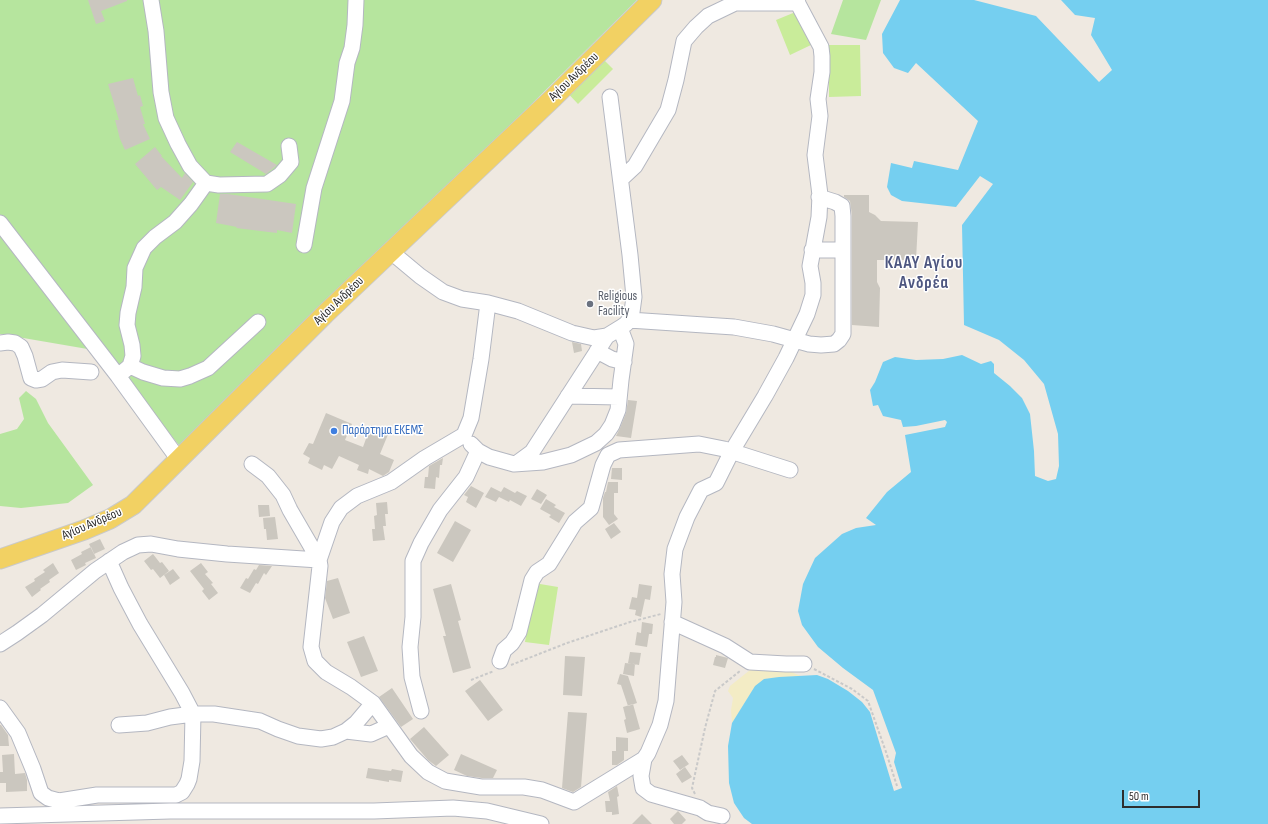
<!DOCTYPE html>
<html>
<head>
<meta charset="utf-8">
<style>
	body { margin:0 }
	#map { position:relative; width:1268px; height:824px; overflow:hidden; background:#efe9e1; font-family:"Sofia Sans Condensed",sans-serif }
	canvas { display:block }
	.scale { position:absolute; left:1122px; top:790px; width:78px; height:18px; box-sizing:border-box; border:2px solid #2e2e2e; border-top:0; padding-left:5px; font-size:12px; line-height:14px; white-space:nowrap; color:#2e2e2e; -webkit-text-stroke:3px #fff; paint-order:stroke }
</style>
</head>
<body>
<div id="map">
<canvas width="1268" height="824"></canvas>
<div class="scale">50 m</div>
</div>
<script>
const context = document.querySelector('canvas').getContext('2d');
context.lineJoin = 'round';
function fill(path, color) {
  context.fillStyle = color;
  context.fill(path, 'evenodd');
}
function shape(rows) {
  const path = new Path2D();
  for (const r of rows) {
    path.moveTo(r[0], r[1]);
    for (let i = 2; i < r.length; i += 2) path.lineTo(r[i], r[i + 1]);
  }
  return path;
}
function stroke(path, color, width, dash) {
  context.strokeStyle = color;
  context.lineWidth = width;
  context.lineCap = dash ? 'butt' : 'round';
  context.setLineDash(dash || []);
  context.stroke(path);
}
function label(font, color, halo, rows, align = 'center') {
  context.font = font + ' "Sofia Sans Condensed",sans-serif';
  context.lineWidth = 3;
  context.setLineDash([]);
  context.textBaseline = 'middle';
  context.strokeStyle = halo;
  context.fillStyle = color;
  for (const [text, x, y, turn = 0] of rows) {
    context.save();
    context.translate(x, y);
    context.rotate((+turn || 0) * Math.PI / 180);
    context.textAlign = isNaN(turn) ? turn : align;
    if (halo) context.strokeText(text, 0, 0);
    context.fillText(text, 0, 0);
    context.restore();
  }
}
const green = shape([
	[0,0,637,0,182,449,105,352,0,334],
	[843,0,881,0,866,40,831,34],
	[26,391,36,399,48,423,93,485,68,503,21,508,0,506,0,434,17,429,24,419,19,398]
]);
const sand = shape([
	[760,668,786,670,801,676,764,679,751,693,732,723,731,710,733,698,728,691,730,686,750,670]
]);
const pitch = shape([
	[798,11,811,45,790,55,776,20],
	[829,45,860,45,861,96,829,97],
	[594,50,613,69,578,104,559,84],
	[534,583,558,587,549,645,525,642]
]);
const water = shape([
	[900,0,974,0,1036,16,1099,82,1112,70,1091,35,1095,18,1075,15,1061,0,1268,0,1268,824,752,824,744,818,734,803,729,783,728,746,732,723,755,686,764,679,779,677,817,675,828,679,848,691,862,702,870,712,894,791,902,788,894,762,896,753,873,690,843,668,818,647,802,625,798,611,803,584,815,558,842,534,856,528,876,525,866,518,887,492,911,472,905,435,945,427,947,422,945,420,916,426,903,427,901,420,883,416,878,405,873,406,870,390,875,382,883,362,895,357,916,360,943,359,962,355,981,364,991,361,994,364,994,373,1010,386,1022,398,1030,414,1034,451,1035,476,1048,481,1056,479,1059,466,1058,434,1044,384,1024,360,999,340,964,325,962,225,993,184,980,176,956,207,902,201,891,195,887,187,891,163,912,168,914,161,958,170,978,121,916,63,908,73,894,68,883,53,882,34]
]);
const building = shape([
	[88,0,127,0,127,1,101,11,105,21,96,24],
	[133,78,138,96,140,95,143,106,140,107,145,124,143,124,150,139,125,150,120,139,115,120,119,120,108,84],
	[237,142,277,165,266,174,230,152],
	[155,147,162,156,161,156,182,178,185,173,193,182,180,200,161,187,157,190,135,164],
	[220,194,228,194,296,204,292,233,277,230,277,233,236,228,237,227,216,223],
	[844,195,869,195,869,212,875,215,881,221,918,222,916,260,877,260,877,282,880,288,879,327,852,325,852,215,850,201,844,197],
	[572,342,581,344,582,351,574,353],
	[628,400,637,401,631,438,616,436,620,428,626,413],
	[326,413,352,424,345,440,363,447,371,425,389,432,380,454,394,460,389,472,383,476,369,469,368,474,357,470,359,465,339,456,332,469,324,465,322,470,308,463,310,458,303,454,309,443,313,444],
	[443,458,442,465,440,465,439,478,436,477,435,489,424,488,425,477,428,477,429,466],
	[612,468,622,468,622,480,611,479],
	[608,482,618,482,618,493,614,493,614,514,618,519,609,525,603,517,603,498,605,492,606,492],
	[471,486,484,493,476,508,466,502,468,497,464,495],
	[491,487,501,492,504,487,515,493,517,491,527,496,521,506,510,500,509,502,499,497,496,502,485,497],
	[537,489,547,495,541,504,531,499],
	[546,499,556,505,554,507,565,513,559,523,549,517,551,515,540,509],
	[387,502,388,514,385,514,386,526,383,526,385,540,373,541,372,529,375,529,374,516,377,515,376,503],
	[258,505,269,505,270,516,259,517],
	[275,517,278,539,267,540,266,529,264,529,263,518],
	[455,521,471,530,453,562,437,553],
	[614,523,621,532,611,539,605,529],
	[100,539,105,549,94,554,89,544],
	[91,547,96,558,85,563,86,565,76,570,71,560,82,554,81,552],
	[153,554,160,563,162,562,169,571,160,578,153,569,151,570,144,561],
	[53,563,59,573,49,580,50,582,40,589,41,590,32,597,25,587,35,581,34,579,45,572,43,570],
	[201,563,208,572,205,574,213,583,211,584,218,593,209,600,202,591,204,589,190,571],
	[259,565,272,566,266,575,264,573,258,584,256,583,250,593,240,588,246,578,248,579,254,569,256,570],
	[173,569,180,578,170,585,164,575],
	[338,578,350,613,333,619,325,598,327,581],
	[451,584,461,620,458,621,471,668,453,673,443,636,446,636,433,589],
	[639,584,652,586,650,600,645,599,641,617,635,615,636,610,629,609,632,597,637,598],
	[642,622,653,624,652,634,649,634,647,647,635,645,637,632,641,633],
	[364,636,378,671,361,677,347,642],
	[630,652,641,653,639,665,628,663],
	[716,655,728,658,725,668,713,665,715,657,716,657],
	[565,656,585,657,582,696,563,695],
	[625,663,635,664,634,676,623,674],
	[620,674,628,676,637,703,628,706,621,685,617,684],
	[480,680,503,710,488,721,465,691],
	[392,688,413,719,401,727,379,697],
	[633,704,640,729,627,733,624,720,626,719,623,707],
	[568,712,587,713,581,787,573,792,562,788],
	[0,725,1,725,8,735,9,746,0,746],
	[424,727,449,755,436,766,428,760,410,739],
	[616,737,628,738,628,751,624,751,624,760,617,765,612,765,612,751,616,751],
	[14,754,15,774,25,773,27,780,27,791,6,792,6,783,0,783,0,772,3,772,2,755],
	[461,754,497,770,493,778,482,778,467,776,454,770],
	[682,755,689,764,680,770,673,761],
	[685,767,692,777,682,783,676,774],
	[368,768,391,771,392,769,403,771,401,782,389,780,389,782,366,778],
	[617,786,619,796,617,797,619,814,612,815,612,812,606,812,605,801,610,801,608,792],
	[678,811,686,820,682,824,674,824,670,819],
	[642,814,652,824,632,824]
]);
const path = shape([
	[511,665,567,643,630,622,661,614],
	[814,669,852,689,868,701,886,752,897,786],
	[471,680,494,671],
	[695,794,692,788,705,728,715,691,740,671]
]);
const minor = shape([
	[151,0,156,31,161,92,166,118,178,144,190,166,206,183],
	[621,179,635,166,668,110,676,80,684,41,696,27,708,16,735,3,798,3],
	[0,223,118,376,179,460],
	[304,245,314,188,342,101,347,63,352,48,355,25,356,0],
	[812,250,843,250],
	[390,251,420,276,443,292,462,299,488,303,518,311,572,333,594,338,607,336,620,328,626,324,629,320,632,312,634,297,630,255,610,97],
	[629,320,734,327,773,334,809,344,821,345,834,344,839,340,843,334,843,216,842,206,835,202,819,197],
	[0,343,8,342,15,343,21,347,25,356,31,378,36,380,42,379,52,372,62,370,91,372],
	[597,351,612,359,624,362],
	[130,366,143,372,163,378,180,379,190,376,208,368,258,322],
	[118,376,130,366,133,356,132,345,127,325,128,313,134,287,135,268,144,248,155,237,175,222,191,204,206,183,219,185,267,184,280,175,291,162,289,146],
	[568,396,619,397],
	[471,444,478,451,489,457,514,464,543,462,571,455,596,443,606,434,612,425,618,410,621,380,626,344,620,328],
	[517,463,532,452,607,336],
	[252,464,268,476,283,495,290,510,319,560,320,566,311,647,315,661,326,672,351,687,373,703,411,756,428,772,445,781,481,787,524,787,542,790,574,802,644,759],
	[672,622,725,646,750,662,786,664,804,664],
	[0,644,17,633,42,615,95,571,123,552,138,545,151,544,178,549,227,554,319,560,332,522,341,508,357,496,391,482,425,458,464,435,471,418,481,359,488,303],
	[500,661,504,650,512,643,519,632,532,580,537,572,549,564,575,522,591,508,603,465,608,455,619,450,699,444,724,449,790,470],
	[0,708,18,733,33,769,41,793,48,798,59,801,97,795,176,795,182,792,187,784,189,779,192,761,193,714,182,693,140,624,121,588,109,561],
	[421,711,412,677,410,647,413,617,413,561,421,543,440,510,466,477,478,451],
	[119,725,147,723,170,717,193,714,214,714,260,721,278,729,298,736,321,739,333,737,346,731,356,723,373,703],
	[346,731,371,734,389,726],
	[0,816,170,811,374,811,453,808,487,811,541,824],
	[722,816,708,813,700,808,651,794,643,788,641,776,644,759,648,753,660,725,666,701,674,602,672,574,675,549,687,517,701,490,716,483,732,451,765,396,786,358,807,314,813,295,813,283,810,266,819,217,820,195,815,155,820,116,818,99,822,72,822,56,821,47,796,0]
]);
const major = shape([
	[0,559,84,530,110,519,133,505,325,314,553,98,652,0]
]);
const markers = [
	[590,304,4,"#6b7280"],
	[334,431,4,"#3f7fe0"]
];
const streetNames = [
	["Αγίου Ανδρέου",574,77,-44],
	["Αγίου Ανδρέου",339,301,-44],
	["Αγίου Ανδρέου",92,524,-23]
];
const worshipNames = [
	["Religious",598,297],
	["Facility",598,312]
];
const shopNames = [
	["Παράρτημα ΕΚΕΜΣ",342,431]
];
const districtNames = [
	["ΚΑΑΥ Αγίου",924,264],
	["Ανδρέα",924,284]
];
fill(green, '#b6e59e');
fill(sand, '#f3ecc5');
fill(pitch, '#c9ec9a');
fill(water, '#75cff0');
fill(building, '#cbc7bf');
stroke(minor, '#b4b7c1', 17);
stroke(major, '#c9c9c9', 21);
stroke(path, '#c9c9c9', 2, [3, 2]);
stroke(minor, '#fff', 15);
stroke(major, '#f2d163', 19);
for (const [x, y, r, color] of markers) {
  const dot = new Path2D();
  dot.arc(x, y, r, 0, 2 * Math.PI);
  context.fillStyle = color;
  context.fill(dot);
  stroke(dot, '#fff', 1.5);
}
label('13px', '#2e2e2e', '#fff', streetNames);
label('13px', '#5b616d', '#fff', worshipNames, 'left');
label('13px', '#366cbe', '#fff', shopNames, 'left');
context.letterSpacing = '1px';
label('bold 17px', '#4d5680', '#fff', districtNames);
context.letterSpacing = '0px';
</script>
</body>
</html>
